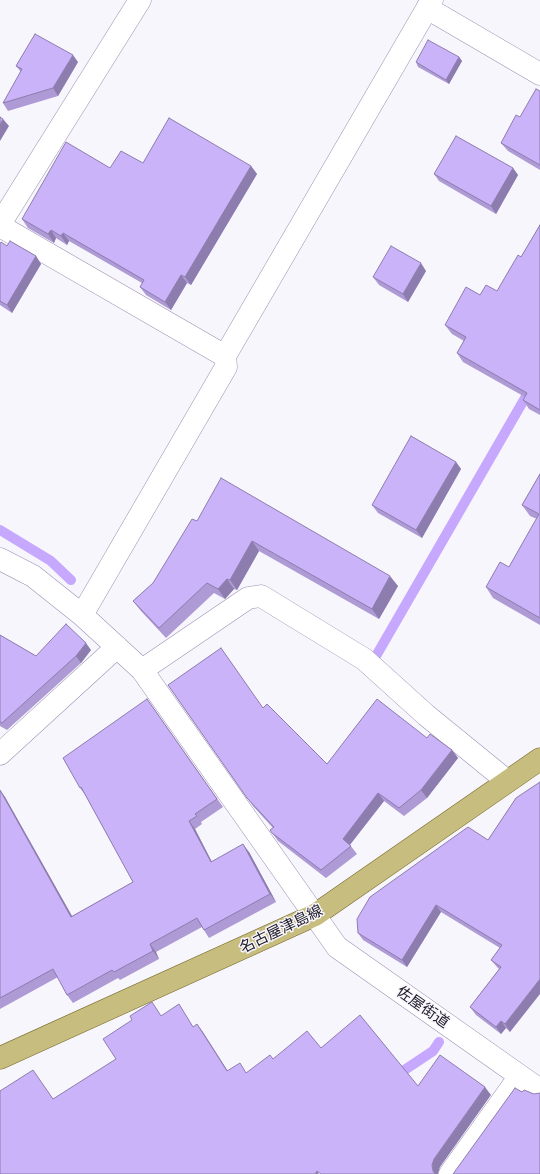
<!DOCTYPE html>
<html>
<head>
<meta charset="utf-8">
<style>
	body { margin:0 }
	canvas { display:block; background:#f8f6fd }
</style>
</head>
<body>
<canvas width="540" height="1174"></canvas>
<script>
const context = document.querySelector('canvas').getContext('2d');
context.lineJoin = 'round';
function shape(rows) {
  const path = new Path2D();
  for (const r of rows) {
    path.moveTo(r[0], r[1]);
    for (let i = 2; i < r.length; i += 2) path.lineTo(r[i], r[i + 1]);
  }
  return path;
}
function stroke(path, color, width, dash) {
  context.strokeStyle = color;
  context.lineWidth = width;
  context.lineCap = dash ? 'butt' : 'round';
  context.setLineDash(dash || []);
  context.stroke(path);
}
function fill(path, color) {
  context.fillStyle = color;
  context.fill(path, 'evenodd');
}
function label(font, color, halo, rows, align = 'center') {
  context.font = font + ' Commissioner,"Noto Sans JP",sans-serif';
  context.lineWidth = 3;
  context.setLineDash([]);
  context.textBaseline = 'middle';
  context.strokeStyle = halo;
  context.fillStyle = color;
  for (const [text, x, y, turn = 0] of rows) {
    context.save();
    context.translate(x, y);
    context.rotate((+turn || 0) * Math.PI / 180);
    context.textAlign = isNaN(turn) ? turn : align;
    if (halo) context.strokeText(text, 0, 0);
    context.fillText(text, 0, 0);
    context.restore();
  }
}
const stream = shape([
	[0,530,51,561,71,580],
	[376,656,540,372],
	[394,1077,433,1051,439,1042]
]);
const minor = shape([
	[427,8,540,74],
	[0,224,140,0],
	[0,226,225,356],
	[0,559,33,576,82,615,142,670,337,947,540,1090],
	[82,615,226,367,225,356,432,0],
	[142,670,248,598,261,596,364,659,426,715,507,781],
	[0,754,117,647],
	[450,1174,520,1076]
]);
const primary = shape([
	[0,1058,315,915,540,759]
]);
const wall = shape([
	[459,57,462,61,449,84,418,67,416,62],
	[78,62,58,96,8,111,3,103,21,72,16,66],
	[540,91,540,170,508,151,501,143],
	[143,163,251,166,257,174,191,285,187,283,171,310,146,295,140,287,142,283,69,241,67,245,56,238,54,243,28,228,22,219,110,168],
	[513,168,518,175,496,214,439,181,434,174],
	[540,225,540,415,529,409,523,400,525,397,463,362,457,353,464,341,452,334,445,325,480,295,497,291,521,257],
	[0,244,7,246,36,256,41,264,12,313,0,305],
	[426,271,408,302,379,285,373,277],
	[456,462,461,469,422,538,378,513,372,505],
	[540,474,540,625,493,598,486,587,509,567,537,519,530,516,522,505],
	[197,521,398,586,379,619,259,551,237,590,234,589,225,599,214,593,166,638,141,611,133,601,153,583],
	[0,635,36,656,91,650,81,663,7,730,0,726],
	[168,685,263,708,327,764,427,738,452,750,458,758,427,798,404,816,384,801,350,845,357,854,326,878,278,841,270,830,273,828,253,806],
	[147,699,223,807,201,822,202,824,195,829,212,862,249,852,276,902,209,938,202,927,156,952,159,959,120,980,118,978,73,1003,67,995,58,977,0,1009,0,790,5,797,72,916,133,882,86,796,80,788],
	[516,798,510,1032,506,1028,501,1034,476,1015,470,1007,499,969,497,967,491,960,500,948,441,912,407,967,363,940,358,933,488,840]
]);
const shadedWall = shape([
	[73,55,78,62,58,96,53,88],
	[459,57,462,61,449,84,446,80],
	[3,119,9,126,0,141,0,125],
	[251,166,257,174,191,285,185,277],
	[513,168,518,175,496,214,491,206],
	[51,230,56,238,54,243,48,234],
	[63,233,69,241,67,245,61,236],
	[36,256,41,264,12,313,7,305],
	[421,263,426,271,408,302,403,294],
	[181,275,187,283,171,310,165,302],
	[456,462,461,469,422,538,416,530],
	[252,541,259,551,237,590,230,580],
	[390,576,398,586,379,619,372,609],
	[227,579,234,589,225,599,218,589],
	[86,643,91,650,81,663,76,656],
	[452,750,458,758,427,798,421,790],
	[0,790,5,797,77,925,71,917],
	[378,793,384,801,348,847,343,839],
	[189,821,195,829,216,870,211,862],
	[243,844,249,852,276,902,270,894],
	[436,905,441,912,407,967,402,960],
	[150,944,156,952,159,959,153,951],
	[540,979,540,994,510,1032,505,1024],
	[501,1021,506,1028,501,1034,496,1027],
	[197,1024,203,1032,233,1079,227,1071],
	[485,1087,491,1095,440,1167,438,1174,435,1174,433,1171,432,1165,434,1159],
	[317,1171,319,1174,315,1174]
]);
const building = shape([
	[35,34,73,55,53,88,3,103,22,69,16,66,35,34],
	[428,40,459,57,446,80,416,62,428,40],
	[536,89,540,91,540,165,501,143,516,115,520,117,536,89],
	[0,117,3,119,0,125,0,117],
	[169,118,251,166,185,277,181,275,165,302,140,287,144,280,63,233,61,236,51,230,48,234,22,219,66,142,110,168,121,151,143,163,169,118],
	[456,136,513,168,491,206,434,174,456,136],
	[540,225,540,410,523,400,527,393,457,353,466,337,445,325,466,287,480,295,486,285,497,291,518,255,521,257,540,225],
	[10,241,36,256,7,305,0,301,0,244,1,242,7,246,10,241],
	[391,246,421,263,403,294,373,277,391,246],
	[411,436,456,462,416,530,372,505,411,436],
	[540,474,540,618,486,587,500,562,509,567,539,514,522,505,540,474],
	[221,478,390,576,372,609,252,541,230,580,227,579,218,589,207,583,159,628,133,601,153,583,192,519,197,521,221,478],
	[66,624,86,643,76,656,2,723,0,722,0,635,36,656,66,624],
	[221,648,263,708,267,704,327,764,377,699,427,738,430,734,452,750,421,790,399,808,378,793,343,839,351,846,321,870,272,833,270,830,274,827,247,798,168,685,221,648],
	[147,699,217,799,195,814,197,816,189,821,211,862,243,844,270,894,204,930,197,918,150,944,153,951,114,972,112,970,67,995,53,969,0,998,0,790,71,917,133,882,81,787,80,788,63,758,147,699],
	[540,782,540,979,505,1024,501,1021,496,1027,470,1007,501,967,491,960,502,945,436,905,402,960,358,933,357,919,370,897,468,827,488,840,516,798,540,782],
	[152,1002,161,1016,179,1004,193,1027,197,1024,227,1071,240,1063,246,1073,270,1055,273,1059,307,1031,321,1048,360,1015,418,1086,440,1055,485,1087,434,1159,432,1165,433,1171,435,1174,321,1174,317,1171,315,1174,0,1174,0,1091,33,1070,53,1099,116,1059,103,1039,132,1020,130,1016,152,1002],
	[515,1088,522,1092,524,1090,534,1094,540,1093,540,1174,453,1174,515,1088]
]);
const streetNames = [
	["名古屋津島線",281,929,-26],
	["佐屋街道",423,1007,35]
];
stroke(stream, '#c6a8fe', 10);
stroke(minor, '#9b91b2', 23);
stroke(primary, '#76692a', 23);
stroke(minor, '#fff', 22);
stroke(primary, '#c7bd7f', 22);
fill(wall, '#ae9ad5');
fill(shadedWall, '#8d7dae');
fill(building, '#cab3f8');
stroke(building, '#8d7dae', 1);
label('15px', '#24202c', '#f8f6fd', streetNames);
</script>
</body>
</html>
